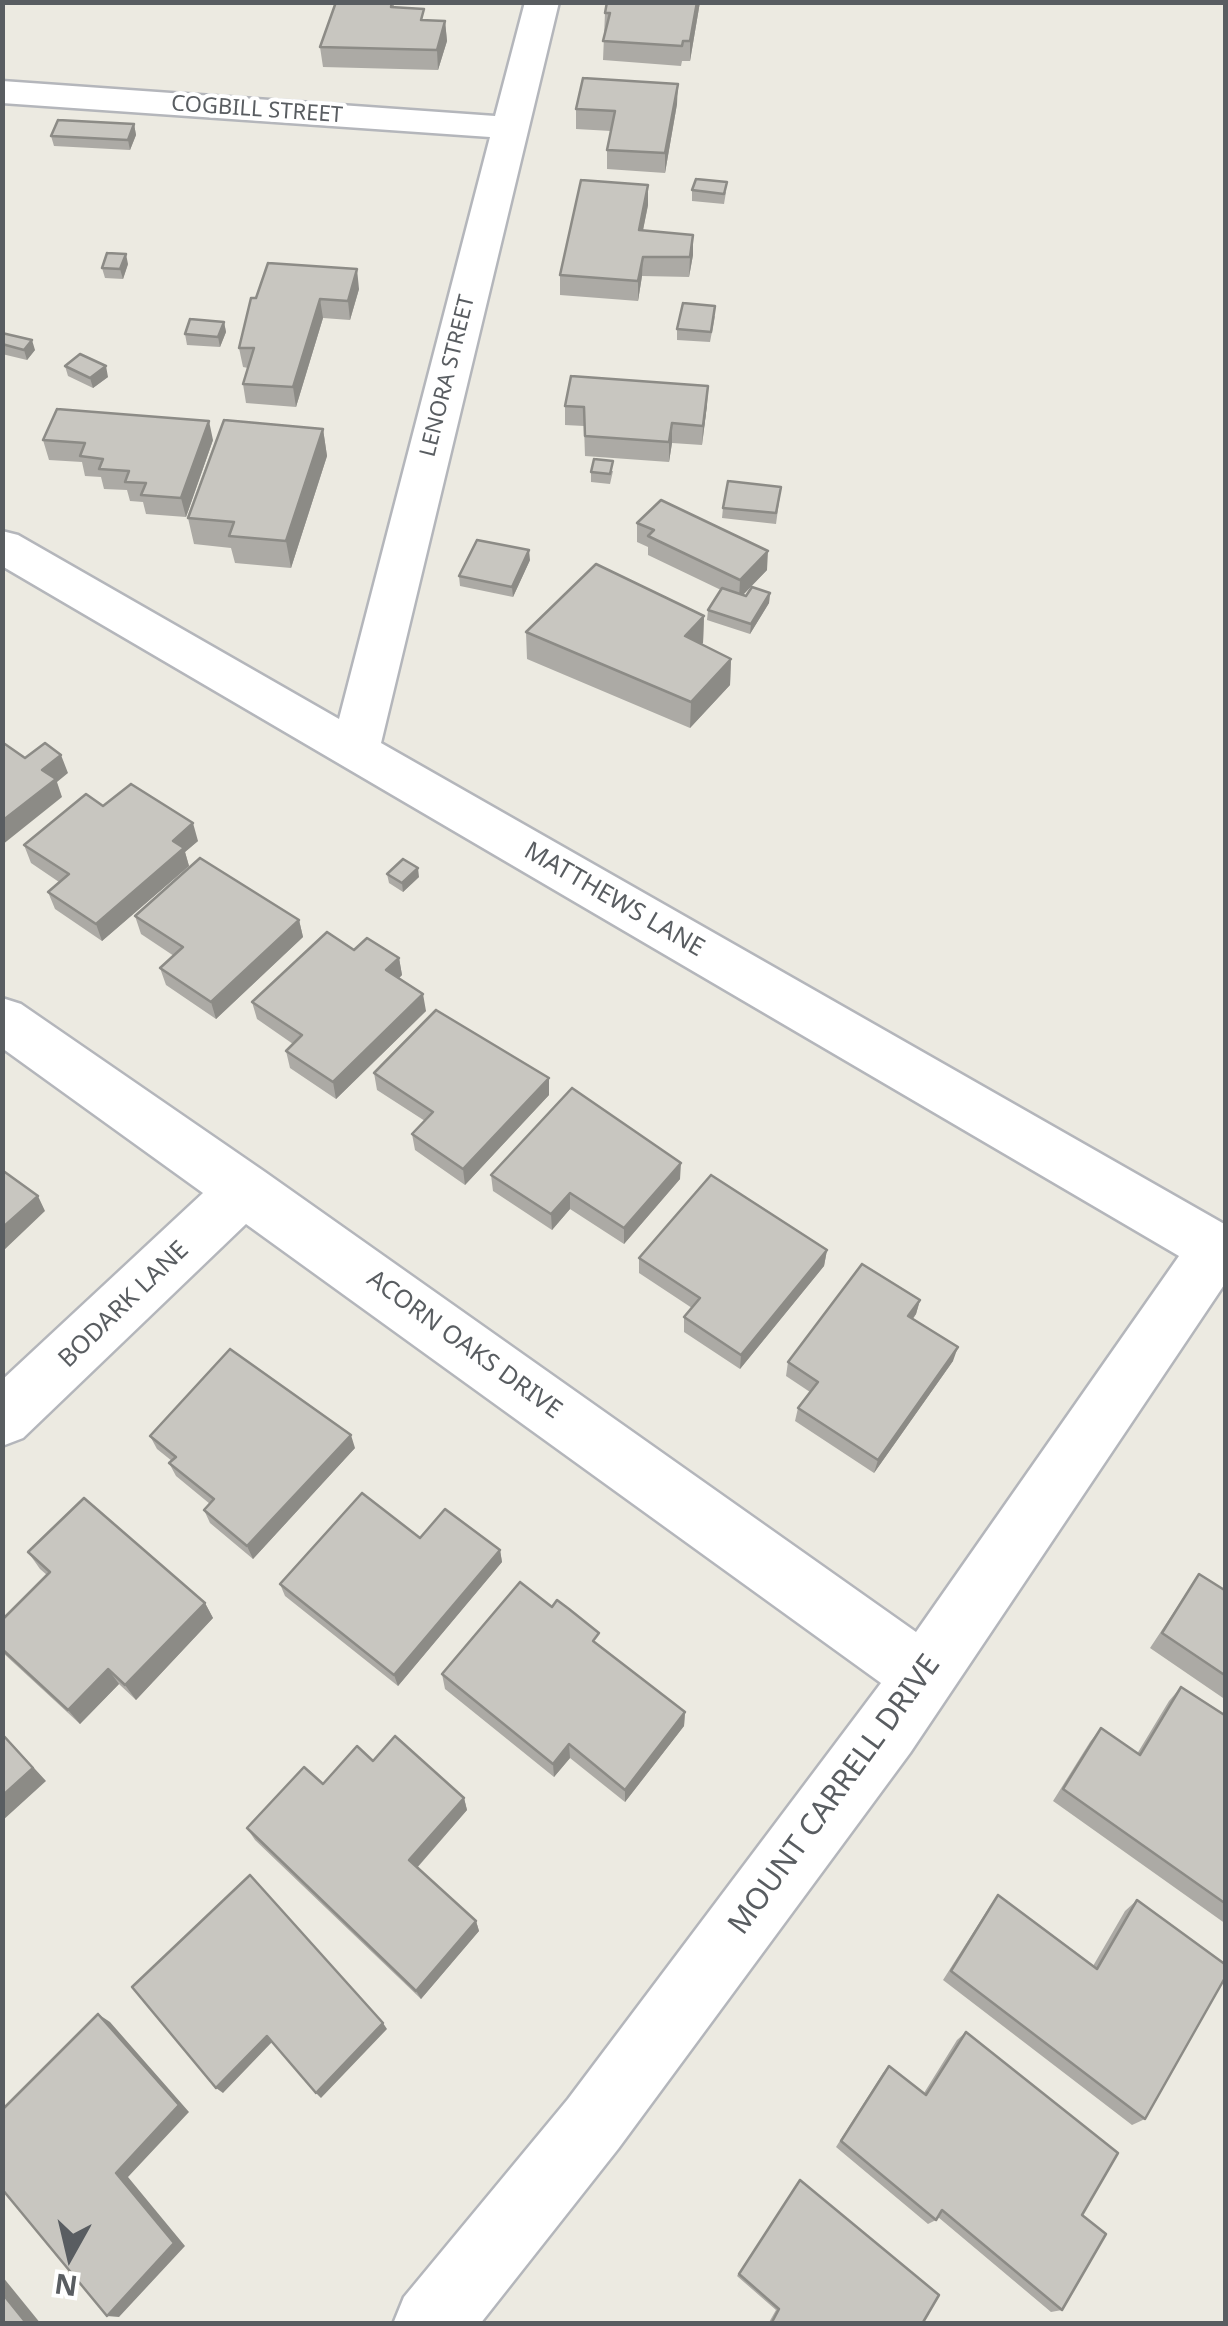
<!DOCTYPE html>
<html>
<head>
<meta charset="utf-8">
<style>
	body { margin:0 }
	#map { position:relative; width:1228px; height:2326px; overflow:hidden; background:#eceae1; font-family:"Noto Sans",sans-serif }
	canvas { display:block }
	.frame { position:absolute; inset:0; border:5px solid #595d61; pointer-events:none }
	.north { position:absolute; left:20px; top:2206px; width:100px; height:100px; -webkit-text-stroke:8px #fff; paint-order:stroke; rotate:188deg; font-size:28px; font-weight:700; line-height:40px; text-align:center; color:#595d61 }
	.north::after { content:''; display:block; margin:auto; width:35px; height:45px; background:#595d61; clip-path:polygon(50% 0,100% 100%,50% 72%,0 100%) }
</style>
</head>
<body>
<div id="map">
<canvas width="1228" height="2326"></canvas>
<div class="frame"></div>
<div class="north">N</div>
</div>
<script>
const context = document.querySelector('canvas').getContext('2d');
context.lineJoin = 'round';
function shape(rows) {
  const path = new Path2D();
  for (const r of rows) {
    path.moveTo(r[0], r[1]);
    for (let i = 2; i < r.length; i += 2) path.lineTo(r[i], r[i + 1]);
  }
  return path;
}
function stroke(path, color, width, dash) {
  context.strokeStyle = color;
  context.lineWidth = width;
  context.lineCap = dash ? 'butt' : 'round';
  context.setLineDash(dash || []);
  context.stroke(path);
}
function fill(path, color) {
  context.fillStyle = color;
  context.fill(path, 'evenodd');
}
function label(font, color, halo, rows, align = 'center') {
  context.font = font + ' "Noto Sans",sans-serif';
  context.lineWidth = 8;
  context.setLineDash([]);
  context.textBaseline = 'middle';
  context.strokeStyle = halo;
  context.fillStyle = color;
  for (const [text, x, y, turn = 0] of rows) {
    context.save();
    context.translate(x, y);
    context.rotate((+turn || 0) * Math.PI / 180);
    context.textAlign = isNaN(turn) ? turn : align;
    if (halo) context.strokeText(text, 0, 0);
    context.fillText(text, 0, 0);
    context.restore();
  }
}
const minor = shape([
	[525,2,559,2,381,743,1226,1225,1226,1282,910,1753,618,2149,480,2324,393,2324,404,2297,568,2099,881,1683,246,1224,23,1438,2,1446,2,1380,203,1193,2,1048,2,998,21,1004,265,1172,916,1632,1179,1256,2,566,2,531,18,535,339,719,490,137,2,103,2,81,495,116,525,2]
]);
const wall = shape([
	[336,2,394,2,394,7,425,20,445,21,447,41,438,70,323,67,320,47],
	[607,2,700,2,690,61,682,61,681,66,603,60,605,13],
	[677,104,665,173,607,169,607,150,611,131,576,129,576,109],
	[134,124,136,135,130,150,54,146,51,136],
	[648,185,648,205,643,230,693,235,693,255,689,277,642,276,638,301,560,295,560,275],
	[692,190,726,192,724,204,692,201],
	[128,264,123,279,105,278,102,268],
	[359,289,350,320,323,318,296,407,246,403,243,384,248,368,243,367,239,348,251,298],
	[715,316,710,342,677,340,677,329],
	[224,322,226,332,220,347,187,345,185,334],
	[2,333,35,350,27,360,2,354],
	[65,366,108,377,93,388,68,376],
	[707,405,702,445,672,443,669,462,585,456,584,426,565,425,565,406],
	[323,429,327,456,291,568,235,563,231,548,194,544,188,518],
	[43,440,213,440,186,517,146,514,143,502,130,501,127,490,104,489,101,477,85,476,82,462,49,460],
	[613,471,610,484,591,482,591,472],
	[781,487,776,524,722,518,723,508],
	[637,523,767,570,743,595,746,596,770,593,769,603,750,634,707,620,708,610,721,590,648,555,648,547,637,542],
	[530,560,513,597,460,586,459,576],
	[704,616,703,643,701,644,731,659,730,685,690,728,527,659,526,632],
	[103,806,198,841,185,852,189,866,102,941,55,909,48,892,59,882,31,863,24,845],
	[387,874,419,877,403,892,389,883],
	[135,916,299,920,303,937,216,1019,166,985,160,968,174,956,141,934],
	[354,950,399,958,402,975,399,978,426,1011,336,1099,290,1068,286,1051,293,1044,257,1019,252,1002],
	[374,1073,549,1095,465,1185,415,1150,412,1134,425,1121,377,1090],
	[491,1175,680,1179,624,1244,570,1209,552,1230,493,1191],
	[827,1250,824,1266,740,1369,684,1332,684,1317,692,1308,639,1273,639,1258],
	[920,1300,916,1314,913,1319,953,1361,874,1473,795,1421,798,1408,810,1392,786,1376,788,1362],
	[150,1436,355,1448,253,1559,210,1523,204,1510,210,1504,176,1476,169,1463,172,1461,157,1449],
	[420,1538,500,1550,502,1562,398,1686,285,1596,280,1584],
	[28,1552,205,1603,213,1618,136,1700,119,1684,80,1724,2,1652,2,1620,47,1575,40,1569],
	[1199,1574,1226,1591,1226,1700,1150,1648],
	[599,1645,685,1712,684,1726,625,1802,570,1758,554,1777,445,1689,442,1674],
	[1181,1687,1226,1716,1226,1924,1053,1801,1090,1742,1101,1728,1137,1754,1169,1701],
	[373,1761,464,1798,467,1810,417,1868,476,1921,479,1931,421,1999,255,1840,247,1828,323,1784],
	[998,1895,1093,1966,1125,1911,1137,1900,1145,2119,1132,2125,943,1980,990,1906],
	[966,2032,1082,2215,1062,2310,1051,2312,938,2217,936,2220,928,2224,836,2147,883,2073,889,2066,924,2093,957,2040],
	[800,2180,922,2324,768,2324,776,2310,737,2276]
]);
const shadedWall = shape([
	[697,2,700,2,690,61,690,41],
	[445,21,447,41,438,70,437,50],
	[678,84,677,104,665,173,665,153],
	[134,124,136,135,130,150,128,140],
	[648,185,648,205,639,250,639,230],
	[693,235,693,255,689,277,690,257],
	[126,254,128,264,123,279,120,269],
	[643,257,642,276,638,301,638,281],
	[357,269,359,289,350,320,348,301],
	[320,299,323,318,296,407,293,387],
	[224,322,226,332,220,347,218,337],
	[32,340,35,350,27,360,24,350],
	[106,366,108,377,93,388,90,378],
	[708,386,707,405,702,445,703,426],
	[209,421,213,440,186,517,181,498],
	[672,423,672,443,669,462,669,442],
	[323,429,327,456,291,568,286,541],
	[529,550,530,560,513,597,512,587],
	[768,551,767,570,739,599,740,580],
	[770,593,769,603,750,634,751,624],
	[704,616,703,643,684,663,685,636],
	[731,659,730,685,690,728,691,702],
	[61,755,68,773,57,782,62,797,2,845,2,821,42,770],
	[193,823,198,841,185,852,189,866,102,941,96,924,173,841],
	[418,868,419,877,403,892,402,883],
	[299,920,303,937,216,1019,211,1002],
	[399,958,402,975,389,988,386,970],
	[423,994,426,1011,336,1099,333,1082],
	[549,1078,549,1095,465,1185,463,1169],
	[681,1163,680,1179,624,1244,624,1228],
	[570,1193,570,1209,552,1230,551,1214],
	[38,1196,45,1211,2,1252,2,1228],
	[827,1250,824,1266,740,1369,741,1355],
	[920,1300,916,1314,904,1330,908,1316],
	[958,1347,953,1361,874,1473,878,1460],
	[351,1435,355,1448,253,1559,247,1546],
	[500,1550,502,1562,398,1686,394,1675],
	[205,1603,213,1618,136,1700,125,1685],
	[108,1669,119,1684,80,1724,68,1710],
	[685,1712,684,1726,625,1802,625,1790],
	[2,1733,46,1781,2,1821],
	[569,1744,570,1758,554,1777,553,1764],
	[464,1798,467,1810,413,1872,409,1860],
	[476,1921,479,1931,421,1999,416,1991],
	[98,2014,110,2022,189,2112,128,2177,185,2246,119,2317,107,2316,116,2173],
	[383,2023,387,2029,321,2098,316,2093],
	[267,2036,273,2041,223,2093,216,2088],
	[2,2276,41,2324,27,2324,2,2293]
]);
const building = shape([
	[336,2,392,2,391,7,424,9,421,20,445,21,437,50,320,47,336,2],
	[607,2,697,2,690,41,683,41,682,46,603,41,610,13,605,13,607,2],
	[583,78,678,84,665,153,607,150,615,111,576,109,583,78],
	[58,120,134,124,128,140,51,136,58,120],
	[696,179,727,182,724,194,692,190,696,179],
	[581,180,648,185,639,230,693,235,690,257,643,257,638,281,560,275,581,180],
	[107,253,126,254,120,269,102,268,107,253],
	[268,263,357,269,348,301,320,299,293,387,243,384,254,348,239,348,251,298,256,298,268,263],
	[683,303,715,306,711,332,677,329,683,303],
	[190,319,224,322,218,337,185,334,190,319],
	[2,333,32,340,24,350,2,344,2,333],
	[80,354,106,366,90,378,65,366,80,354],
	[571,376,708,386,703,426,672,423,669,442,585,436,584,407,565,406,571,376],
	[57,409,209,421,181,498,141,495,146,483,125,482,129,471,99,469,103,459,80,456,85,443,43,440,57,409],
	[224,420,323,429,286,541,229,536,234,522,188,518,224,420],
	[594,459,613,461,610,474,591,472,594,459],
	[728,481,781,487,776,513,723,508,728,481],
	[661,500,768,551,740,580,648,536,654,530,637,523,661,500],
	[477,540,529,550,512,587,459,576,477,540],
	[596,564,704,616,685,636,731,659,691,702,526,632,596,564],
	[752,587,770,593,751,624,708,610,722,588,746,596,752,587],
	[2,742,25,758,45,743,61,755,42,770,56,779,2,821,2,742],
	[131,784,193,823,173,841,184,848,96,924,48,892,69,874,24,845,86,794,103,806,131,784],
	[200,858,299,920,211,1002,160,968,183,947,135,916,200,858],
	[403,859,418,868,402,883,387,874,403,859],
	[327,932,354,950,367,938,399,958,386,970,423,994,333,1082,286,1051,302,1035,252,1002,327,932],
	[436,1010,549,1078,463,1169,412,1134,433,1112,374,1073,436,1010],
	[572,1088,681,1163,624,1228,570,1193,551,1214,491,1175,572,1088],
	[2,1170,38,1196,2,1228,2,1170],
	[711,1175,827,1250,741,1355,684,1317,700,1298,639,1258,711,1175],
	[862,1264,920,1300,908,1316,958,1347,878,1460,798,1408,818,1382,788,1362,862,1264],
	[230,1349,351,1435,247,1546,204,1510,214,1499,169,1463,176,1457,150,1436,230,1349],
	[362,1493,420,1538,445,1509,500,1550,394,1675,280,1584,362,1493],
	[84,1498,205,1603,125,1685,108,1669,68,1710,2,1649,2,1620,50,1572,28,1552,84,1498],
	[1199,1574,1226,1591,1226,1676,1162,1633,1199,1574],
	[520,1582,552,1607,557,1600,569,1609,599,1633,593,1641,685,1712,625,1790,569,1744,553,1764,442,1674,520,1582],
	[1181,1687,1226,1716,1226,1904,1063,1789,1101,1728,1140,1755,1181,1687],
	[2,1734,33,1768,2,1796,2,1734],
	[395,1736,464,1798,409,1860,476,1921,416,1991,247,1828,304,1767,323,1784,357,1746,373,1761,395,1736],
	[250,1875,383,2023,316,2093,267,2036,216,2088,132,1987,250,1875],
	[998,1895,1097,1969,1137,1900,1226,1965,1226,1976,1145,2119,951,1971,998,1895],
	[98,2014,179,2105,116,2173,174,2243,107,2316,2,2189,2,2110,98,2014],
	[966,2032,1118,2153,1082,2215,1106,2234,1062,2310,942,2210,936,2220,841,2141,889,2066,926,2095,966,2032],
	[800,2180,939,2295,922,2324,771,2324,779,2309,739,2274,800,2180],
	[2,2293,27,2324,2,2324,2,2293]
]);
const farStreetnames = [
	["COGBILL STREET",257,110,4],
	["LENORA STREET",448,376,-76]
];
const streetNames = [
	["MATTHEWS LANE",614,900,30],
	["BODARK LANE",124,1305,-44],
	["ACORN OAKS DRIVE",464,1345,36]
];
const nearStreetnames = [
	["MOUNT CARRELL DRIVE",835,1795,-54]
];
stroke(minor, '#b4b6bb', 5);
fill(minor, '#fff');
fill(wall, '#acaaa5');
fill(shadedWall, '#8c8b86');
fill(building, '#c8c6c0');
stroke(building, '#8c8b86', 2.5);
label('22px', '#595d61', '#fff', farStreetnames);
label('25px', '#595d61', '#fff', streetNames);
label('30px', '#595d61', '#fff', nearStreetnames);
</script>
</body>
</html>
